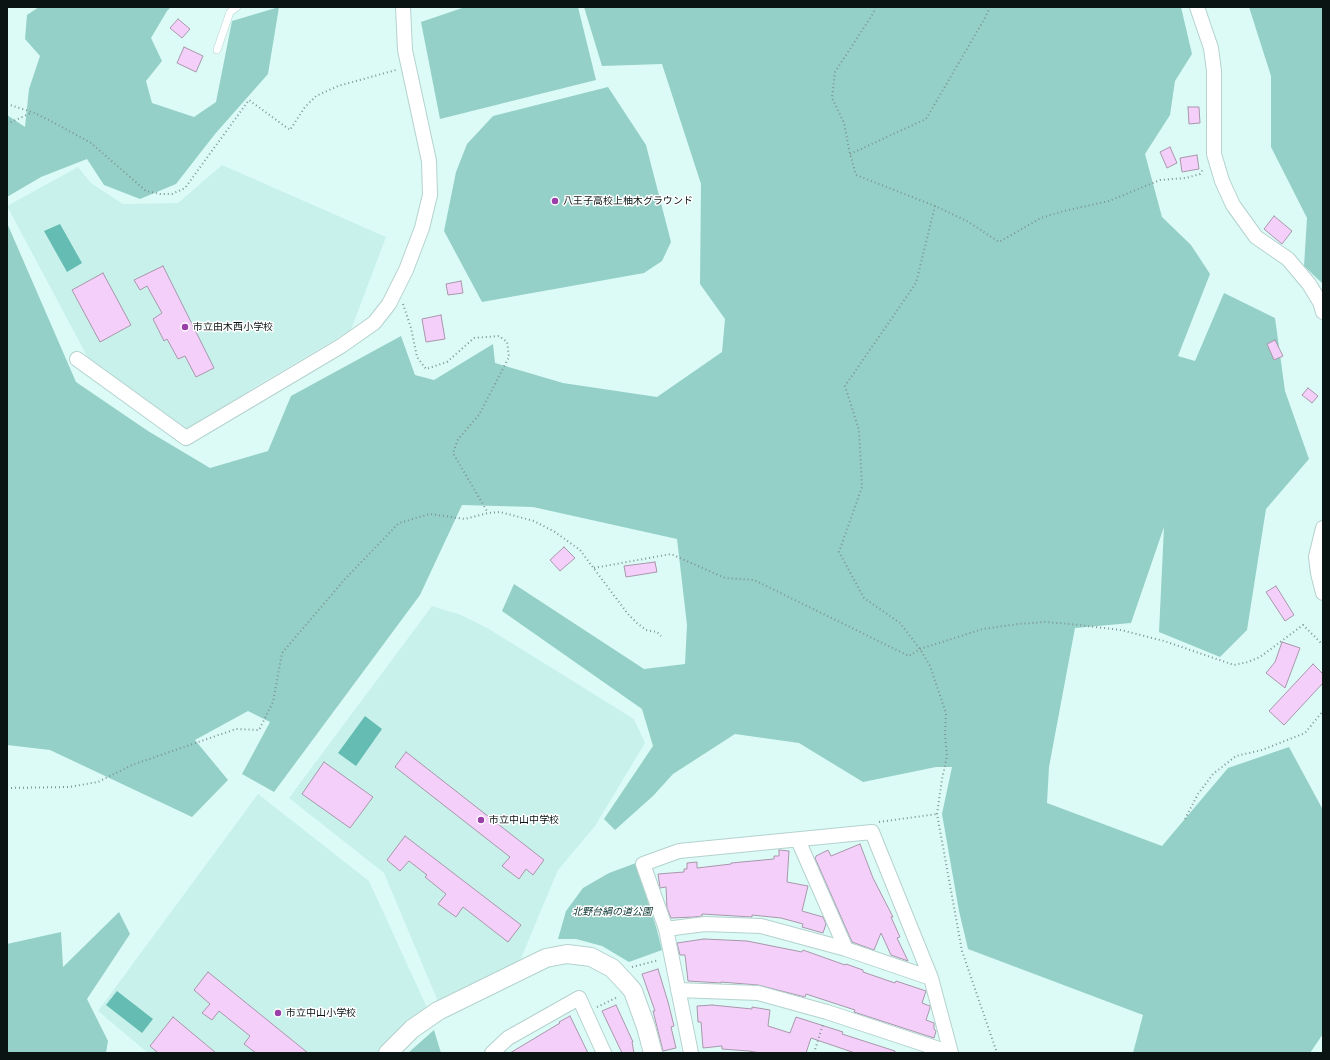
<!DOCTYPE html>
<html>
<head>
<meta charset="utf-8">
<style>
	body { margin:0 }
	#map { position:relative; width:1330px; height:1060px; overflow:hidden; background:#dcfbf7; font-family:"Noto Serif",serif }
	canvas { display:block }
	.frame { position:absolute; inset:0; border:8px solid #091413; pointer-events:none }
</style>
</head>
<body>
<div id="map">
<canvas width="1330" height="1060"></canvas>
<div class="frame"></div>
</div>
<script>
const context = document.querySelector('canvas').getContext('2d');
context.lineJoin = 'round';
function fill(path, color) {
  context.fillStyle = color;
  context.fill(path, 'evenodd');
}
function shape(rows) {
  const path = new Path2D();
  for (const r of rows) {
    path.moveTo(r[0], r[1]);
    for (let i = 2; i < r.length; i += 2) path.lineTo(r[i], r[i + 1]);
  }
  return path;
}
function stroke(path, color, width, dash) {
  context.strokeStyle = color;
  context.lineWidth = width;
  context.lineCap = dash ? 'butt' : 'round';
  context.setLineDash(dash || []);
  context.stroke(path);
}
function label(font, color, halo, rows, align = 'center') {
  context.font = font + ' "Noto Serif","Noto Sans JP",serif';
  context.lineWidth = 3;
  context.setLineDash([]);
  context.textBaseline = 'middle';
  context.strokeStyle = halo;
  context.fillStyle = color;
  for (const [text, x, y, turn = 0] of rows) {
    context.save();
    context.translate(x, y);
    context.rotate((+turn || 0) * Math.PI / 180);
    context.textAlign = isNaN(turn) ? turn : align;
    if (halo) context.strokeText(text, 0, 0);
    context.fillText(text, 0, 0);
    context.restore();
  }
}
const built = shape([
	[222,165,386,237,351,330,258,385,188,430,88,358,7,206,78,167,91,183,123,204,178,203],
	[432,606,461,615,489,629,634,719,645,743,595,826,558,870,519,963,439,1004,384,873,289,798],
	[258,794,369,881,429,1012,395,1033,379,1053,148,1053,98,1011]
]);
const green = shape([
	[39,7,171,7,167,11,151,38,162,61,146,81,152,103,194,117,216,102,232,21,279,7,268,74,215,134,176,184,140,199,104,185,87,159,41,177,7,197,7,115,25,127,29,89,40,56,25,39,27,15],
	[465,7,578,7,596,80,440,119,421,22],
	[584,7,1181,7,1192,54,1175,81,1170,115,1145,154,1162,217,1191,245,1210,274,1178,356,1195,361,1224,293,1275,318,1285,391,1309,459,1266,509,1247,630,1220,657,1159,632,1164,527,1131,623,1075,628,1049,767,1047,803,1162,846,1228,768,1289,747,1323,810,1323,1034,1310,1053,1133,1053,1143,1015,968,949,959,911,942,814,952,767,936,767,863,782,799,743,735,734,673,774,653,796,615,830,604,819,653,746,642,709,502,611,514,584,644,669,685,664,687,625,677,539,533,507,462,505,420,595,274,792,242,774,270,722,248,711,195,740,228,780,192,817,50,750,7,745,7,223,76,382,148,431,210,468,268,451,291,396,401,336,415,375,434,380,493,344,495,363,563,383,657,397,722,352,725,319,700,284,701,184,662,64,602,66],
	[1249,7,1323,7,1323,284,1304,266,1307,218,1271,147,1271,76],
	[608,87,646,145,671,242,662,261,644,273,482,302,444,231,456,172,467,144,493,116],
	[636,863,657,930,662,950,629,962,602,946,576,939,558,939,566,911,583,888,609,873],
	[119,912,130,934,87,999,108,1041,106,1053,7,1053,7,944,61,932,63,967],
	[434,1030,441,1053,408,1053]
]);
const water = shape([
	[60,224,82,263,67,272,44,231],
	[365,716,382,729,356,766,338,753],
	[117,991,153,1019,142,1033,106,1005]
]);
const building = shape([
	[178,19,190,29,182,38,170,28,178,19],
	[184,47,203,56,196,72,177,63,184,47],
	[1188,107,1199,107,1200,123,1189,124,1188,107],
	[1170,147,1177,163,1167,168,1160,152,1170,147],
	[1197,155,1199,169,1182,172,1180,158,1197,155],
	[1274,216,1292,231,1282,244,1264,229,1274,216],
	[163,266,214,368,196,377,185,356,178,359,167,339,164,341,153,319,162,313,147,286,140,290,134,280,163,266],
	[103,273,131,325,100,342,72,290,103,273],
	[461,281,463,293,448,295,446,284,461,281],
	[441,315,445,339,426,342,422,319,441,315],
	[1275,340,1283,356,1274,360,1267,344,1275,340],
	[1308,388,1318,396,1312,403,1302,395,1308,388],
	[564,547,575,558,560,571,550,560,564,547],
	[655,562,657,572,626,577,624,566,655,562],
	[1276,586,1294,615,1285,621,1266,592,1276,586],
	[1282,642,1300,648,1285,688,1266,673,1275,662,1282,642],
	[1313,664,1323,674,1323,683,1284,725,1269,711,1313,664],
	[406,752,544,860,533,875,526,869,519,879,502,866,510,857,395,767,406,752],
	[324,762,373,797,350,828,302,794,324,762],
	[405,836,521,925,508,942,463,907,456,917,438,904,446,894,425,877,427,875,409,861,400,871,387,860,405,836],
	[860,844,873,878,893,917,891,917,900,937,897,938,908,961,891,955,881,933,874,950,852,942,815,858,816,857,816,856,828,850,831,856,860,844],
	[779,850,789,851,787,882,808,886,802,911,823,917,826,924,823,933,802,927,803,924,781,918,752,915,752,917,702,914,702,916,694,917,671,918,667,908,666,887,660,888,658,874,684,872,684,869,687,869,687,863,697,862,697,868,731,864,731,863,774,859,774,856,779,856,779,850],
	[704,939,747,941,802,952,803,950,845,965,846,964,863,970,863,972,895,983,896,981,926,991,922,1003,930,1006,930,1008,926,1020,934,1023,934,1029,936,1031,934,1038,854,1012,855,1010,806,994,805,997,758,985,721,982,721,983,688,981,685,955,680,955,677,943,704,939],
	[658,969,668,1002,674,1026,671,1027,676,1048,663,1051,653,1011,655,1011,642,974,658,969],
	[208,972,308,1053,256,1053,244,1044,250,1036,219,1011,212,1020,202,1013,210,1004,194,990,208,972],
	[616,1005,633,1042,632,1042,634,1053,622,1053,602,1011,616,1005],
	[712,1005,752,1009,752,1007,770,1010,768,1026,790,1033,796,1017,843,1032,842,1034,895,1051,895,1053,855,1053,811,1038,806,1053,760,1053,749,1051,722,1049,722,1046,703,1048,701,1022,698,1022,697,1006,712,1005],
	[570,1016,588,1053,510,1053,560,1023,559,1022,570,1016],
	[173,1017,216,1053,158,1053,150,1046,173,1017]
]);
const path = shape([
	[875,7,874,12,835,72,832,98,844,123,850,154,856,175,935,206,967,221,999,242,1041,218,1064,211,1109,201,1160,180,1186,178,1200,174,1204,168],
	[7,104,32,112,49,120,91,143,146,191,160,194,172,194,185,188,249,100,290,130,305,107,316,96,338,86,396,70],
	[7,124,31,113],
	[850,154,926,119,985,18,990,7],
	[935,206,916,283,845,386,859,430,862,487,839,552,864,598,900,623,920,649,930,666,946,713,945,734,947,756,942,779,937,814,962,951,997,1053],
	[403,304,411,328,417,357,426,369,447,362,474,338,499,336,507,342,509,357,479,415,458,439,453,453,488,513],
	[594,568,671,554,725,578,754,580,909,656,920,649,983,629,1018,624,1045,622,1070,624,1121,630,1164,641,1234,665,1248,662,1260,657,1303,625,1323,645],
	[7,788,69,787,98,782,132,765,236,729,259,730,273,702,282,653,345,579,399,523,430,514,465,519,488,513,500,512,534,521,555,532,580,550,628,614,637,623,646,630,657,632,661,636],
	[1185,819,1198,794,1213,774,1236,756,1262,750,1305,733,1323,711],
	[879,822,937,814],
	[632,967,659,960],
	[597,1007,618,997],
	[814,1053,823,1024]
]);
const service = shape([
	[217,50,230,12,237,7]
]);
const minor = shape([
	[1197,7,1211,48,1214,71,1214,154,1222,181,1233,205,1256,237,1288,259,1309,284,1320,302,1323,312],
	[77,359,186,438,341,346,374,323,389,304,406,270,422,228,430,195,429,161,405,50,403,7],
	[1323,528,1316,557,1318,573,1323,593],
	[798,840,846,949],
	[666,929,705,924,761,926,846,949,931,978],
	[678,990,758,993,827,1012,951,1053],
	[492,1053,508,1038,579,998,604,1053],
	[691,1053,666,929,643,864,679,851,872,832,931,978,951,1053]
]);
const tertiary = shape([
	[388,1053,412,1029,438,1011,546,958,567,954,591,957,612,968,628,985,633,991,646,1027,653,1053]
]);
const markers = [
	[555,201,4,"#9a3fa9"],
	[185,327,4,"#9a3fa9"],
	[481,820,4,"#9a3fa9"],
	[278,1013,4,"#9a3fa9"]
];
const poiNames = [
	["八王子高校上柚木グラウンド",563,201],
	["市立由木西小学校",193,327],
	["市立中山中学校",489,820],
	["市立中山小学校",286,1013]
];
const parkNames = [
	["北野台絹の道公園",612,912]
];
fill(built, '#c9f1ec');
fill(green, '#94d0c7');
fill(water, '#64bcb2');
fill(building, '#f4cffa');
stroke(building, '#a897aa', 1);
stroke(service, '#b4d2ce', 8);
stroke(minor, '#b4d2ce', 16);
stroke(tertiary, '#b4d2ce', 20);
stroke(path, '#7e9492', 2, [1, 3]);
stroke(service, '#fff', 7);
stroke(minor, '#fff', 14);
stroke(tertiary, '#fff', 18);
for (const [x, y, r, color] of markers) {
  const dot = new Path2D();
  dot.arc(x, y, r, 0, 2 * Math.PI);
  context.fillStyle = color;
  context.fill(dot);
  stroke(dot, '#fff', 1.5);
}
label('10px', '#091413', '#fff', poiNames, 'left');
label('italic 10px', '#0c3733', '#fff', parkNames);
</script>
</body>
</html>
